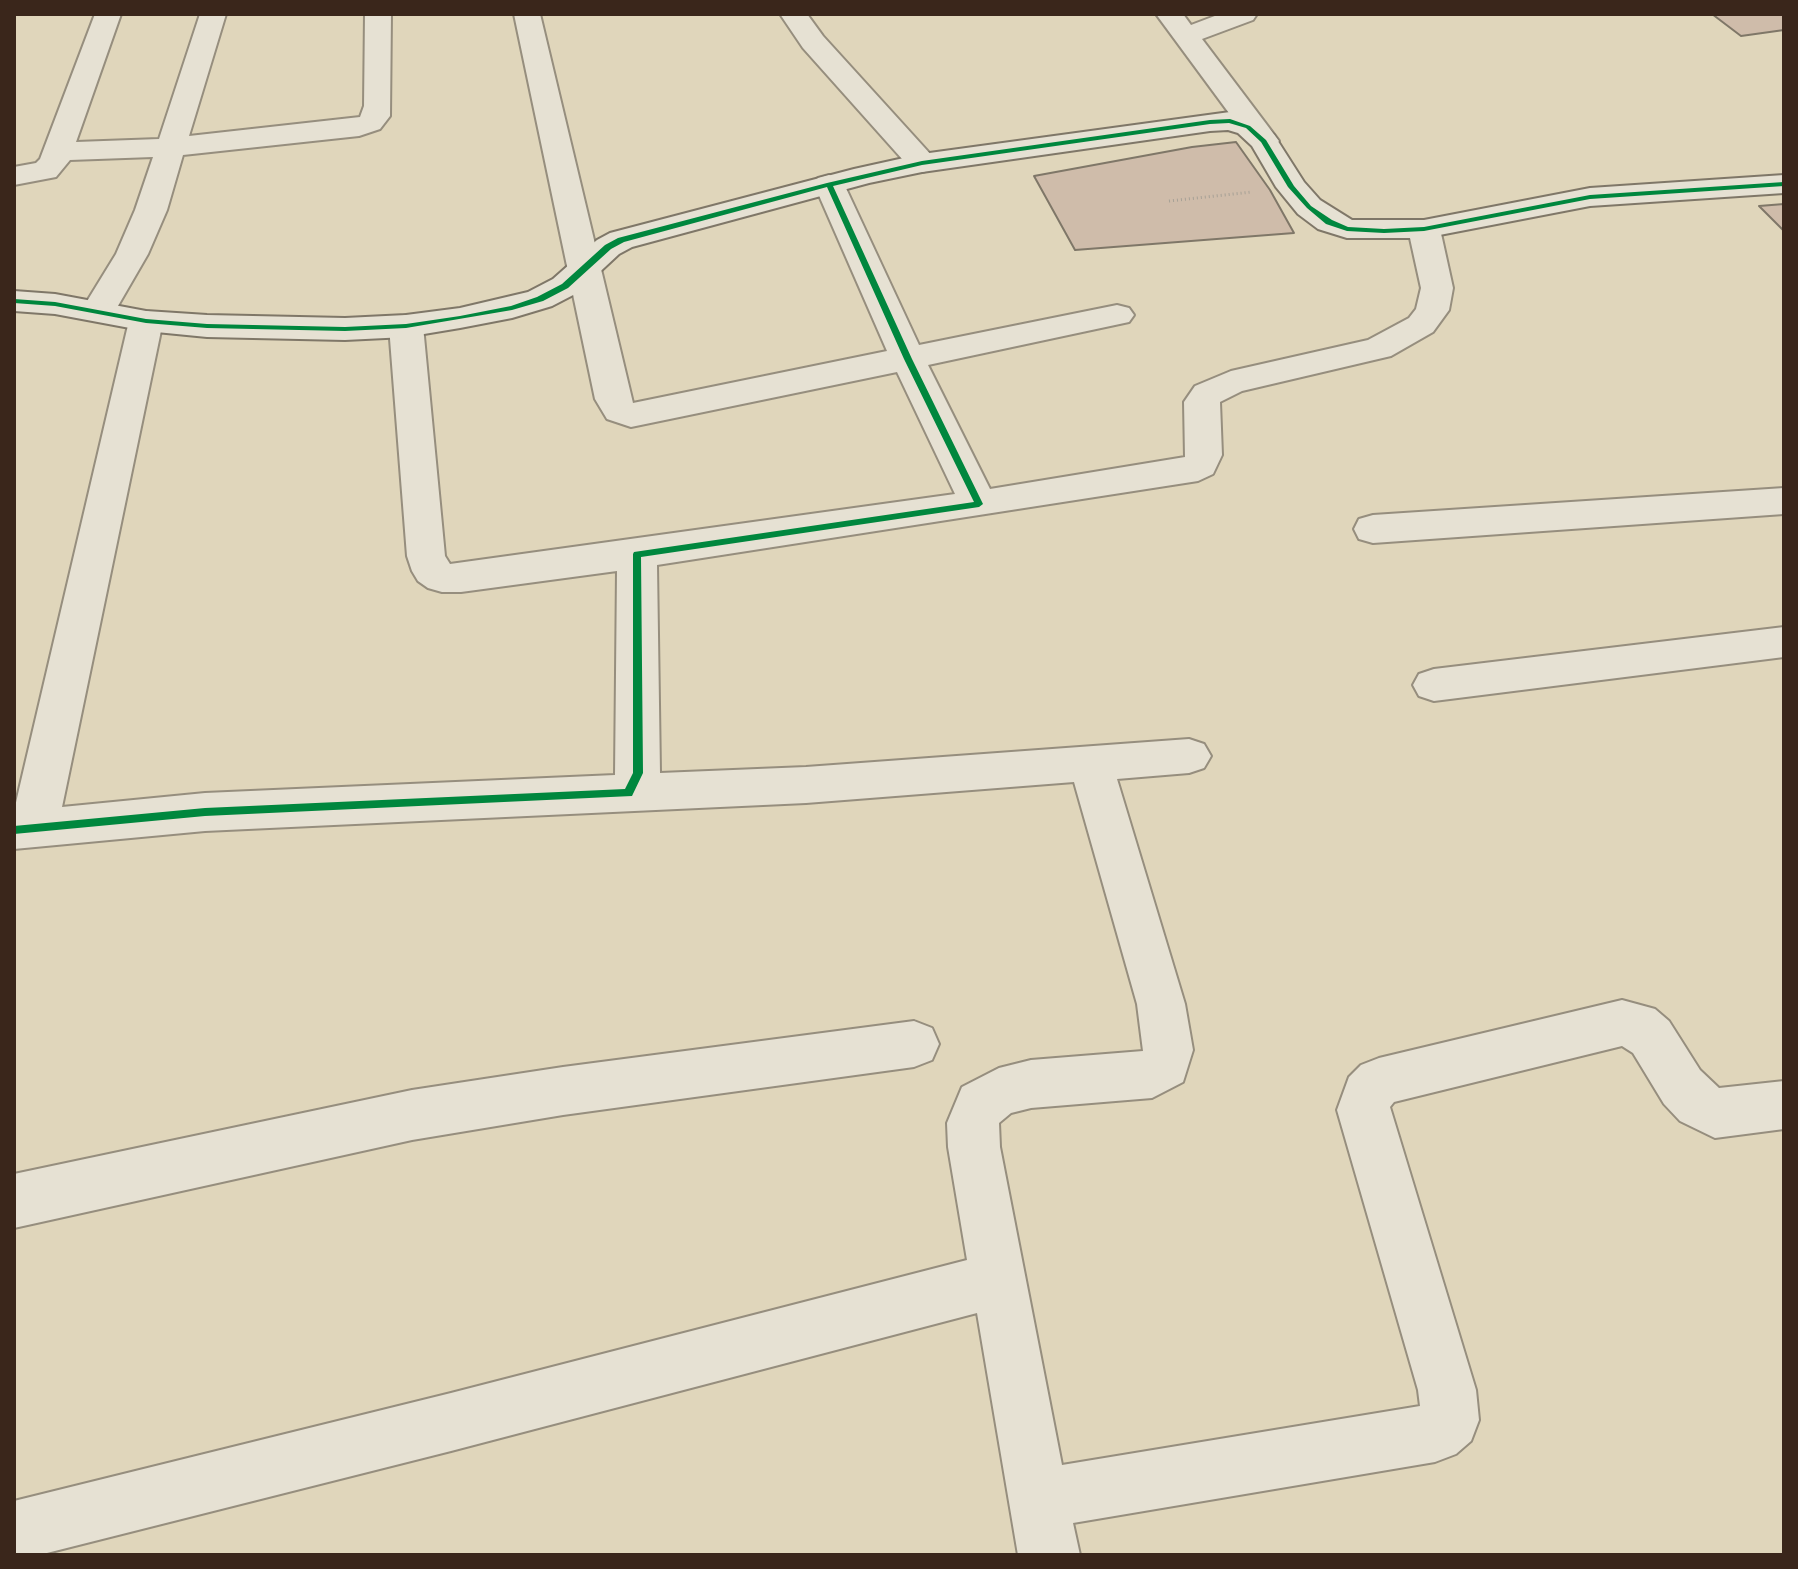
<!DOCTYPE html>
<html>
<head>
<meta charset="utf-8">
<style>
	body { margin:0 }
	#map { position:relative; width:1798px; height:1569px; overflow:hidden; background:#e0d6bb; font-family:"Old Standard TT",serif }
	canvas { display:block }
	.frame { position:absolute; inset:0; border:16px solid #3a261b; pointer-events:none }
</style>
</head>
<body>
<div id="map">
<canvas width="1798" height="1569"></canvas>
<div class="frame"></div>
</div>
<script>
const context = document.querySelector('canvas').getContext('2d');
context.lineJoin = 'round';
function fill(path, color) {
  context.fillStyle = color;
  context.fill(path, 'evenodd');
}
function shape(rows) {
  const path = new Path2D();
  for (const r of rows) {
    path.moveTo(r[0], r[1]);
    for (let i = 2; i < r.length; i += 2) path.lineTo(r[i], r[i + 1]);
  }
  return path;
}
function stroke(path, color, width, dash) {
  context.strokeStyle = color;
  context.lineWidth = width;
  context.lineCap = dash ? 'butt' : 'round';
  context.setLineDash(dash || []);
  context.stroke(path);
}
const building = shape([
	[1712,14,1784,14,1784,30,1741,36,1712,14],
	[1236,142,1270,190,1294,233,1075,250,1034,176,1192,147,1236,142],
	[1784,204,1784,231,1759,206,1784,204]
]);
const path = shape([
	[1169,201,1252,192]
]);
const street = shape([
	[95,14,121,14,76,142,159,139,200,14,226,14,189,136,360,117,364,106,365,14,391,14,390,116,380,129,359,136,183,155,167,210,148,254,115,311,110,318,98,321,86,318,81,311,116,254,135,210,153,157,70,160,56,177,14,185,14,167,36,163,40,159,95,14],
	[514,14,540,14,633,403,887,351,814,184,818,178,829,175,840,178,844,184,919,345,1117,305,1129,308,1134,315,1129,322,928,365,990,489,1185,457,1184,402,1195,386,1231,371,1368,340,1409,318,1416,309,1421,288,1408,229,1413,222,1424,220,1435,222,1440,229,1453,288,1449,310,1433,332,1391,356,1242,391,1220,402,1222,455,1213,474,1198,481,657,565,660,773,806,767,1189,739,1204,744,1211,756,1204,768,1189,773,1117,779,1185,1004,1193,1050,1183,1082,1152,1098,1031,1108,1011,1113,999,1123,1000,1147,1062,1465,1420,1406,1418,1390,1337,1110,1349,1077,1361,1065,1379,1058,1622,1000,1655,1009,1669,1021,1700,1070,1719,1088,1784,1081,1784,1129,1715,1138,1680,1121,1664,1104,1633,1053,1622,1046,1394,1102,1390,1107,1476,1390,1479,1420,1471,1441,1456,1454,1435,1462,1073,1523,1080,1555,1018,1555,977,1313,451,1451,39,1555,14,1555,14,1501,451,1393,967,1260,948,1147,947,1123,962,1087,999,1068,1031,1060,1143,1051,1137,1004,1074,782,806,803,205,831,14,849,14,811,129,321,134,314,146,311,158,314,163,321,62,807,205,793,615,775,617,571,461,592,442,592,428,588,418,581,412,571,407,556,389,326,394,319,406,315,418,319,423,326,445,556,450,564,955,494,897,372,631,427,607,419,595,399,514,14],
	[780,14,807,14,823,36,933,157,937,163,933,169,922,172,911,169,803,48,780,14],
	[1156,14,1183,14,1191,25,1220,14,1257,14,1253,20,1202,39,1279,141,1274,147,1264,150,1254,147,1156,14],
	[1784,488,1784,514,1373,543,1359,539,1354,529,1359,519,1373,515,1784,488],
	[1784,627,1784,657,1434,701,1419,696,1413,685,1419,674,1434,669,1784,627],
	[914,1021,932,1028,939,1044,932,1060,914,1067,563,1115,412,1140,14,1228,14,1174,412,1090,563,1067,914,1021]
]);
const secondary = shape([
	[1230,112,1258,121,1274,135,1304,182,1320,200,1352,220,1424,220,1590,188,1784,175,1784,193,1590,206,1424,238,1347,238,1318,229,1298,214,1276,187,1252,146,1238,133,1228,130,1210,131,922,172,869,183,632,247,619,254,577,293,552,306,512,318,460,328,406,337,345,340,207,337,146,331,55,314,14,311,14,291,55,294,146,311,207,315,345,318,406,315,460,308,528,292,553,279,597,240,610,233,854,169,922,154,1230,112]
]);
const cycleway = shape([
	[1230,119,1250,126,1266,140,1294,186,1311,206,1332,220,1348,227,1384,229,1424,227,1590,195,1784,182,1784,186,1590,199,1424,231,1384,233,1347,231,1326,224,1307,208,1288,187,1261,142,1246,128,1229,123,1210,124,922,165,833,186,912,359,983,504,979,507,641,557,643,773,632,796,205,816,14,834,14,826,205,808,625,789,633,773,633,554,634,552,974,502,904,359,827,187,624,242,611,249,568,288,543,301,512,310,406,328,345,331,207,328,146,323,55,306,14,303,14,299,55,302,146,319,207,324,345,327,406,324,460,316,511,306,537,297,562,284,605,245,618,238,827,183,922,161,1210,120,1230,119]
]);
fill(building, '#cfbcaa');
stroke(building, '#7f7768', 2);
stroke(street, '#968e7e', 4);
stroke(secondary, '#7f7768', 4);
stroke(path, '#a7a196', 3, [1, 3]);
fill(street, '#e6e1d3');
fill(secondary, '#e6e1d3');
fill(cycleway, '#00873e');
</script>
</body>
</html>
